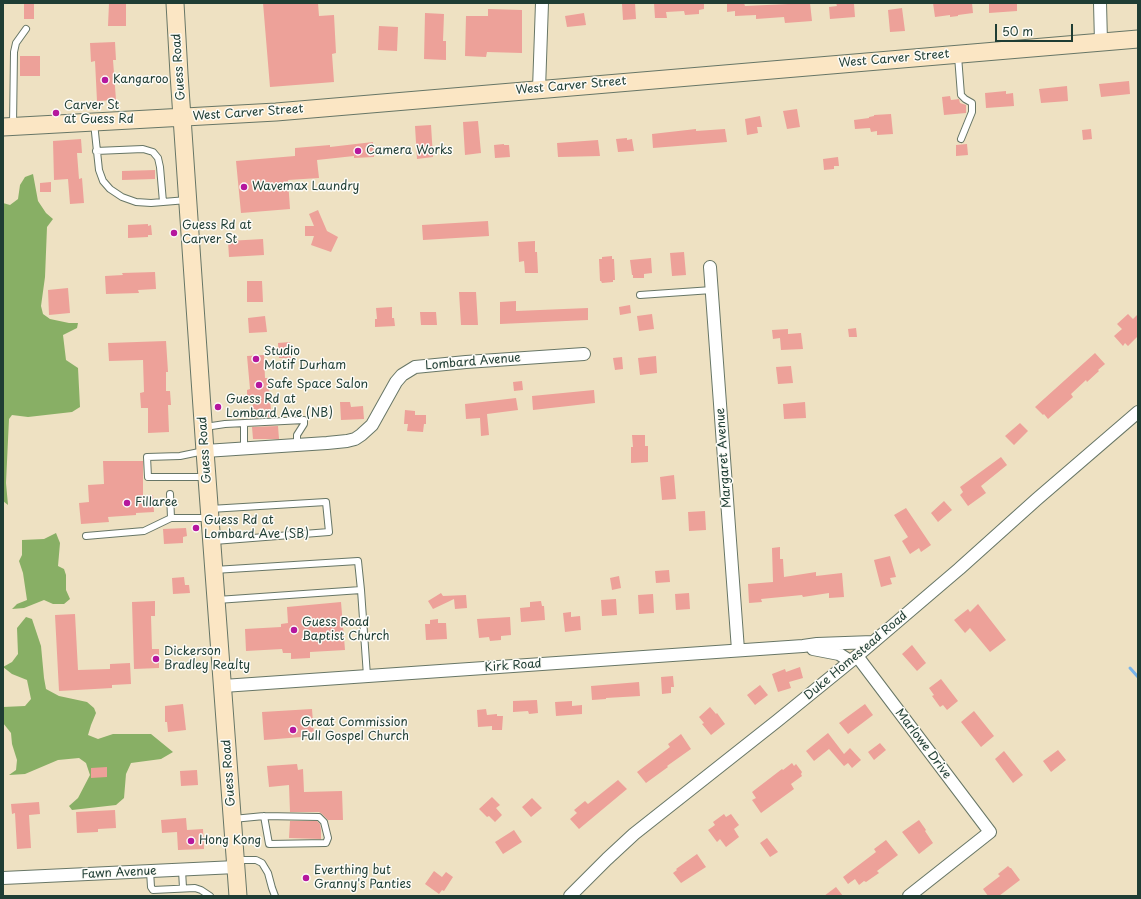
<!DOCTYPE html>
<html>
<head>
<meta charset="utf-8">
<style>
	body { margin:0 }
	#map { position:relative; width:1141px; height:899px; overflow:hidden; background:#eee1c2; font-family:"Playpen Sans",sans-serif }
	canvas { display:block }
	.frame { position:absolute; inset:0; border:4px solid #1f3d34; pointer-events:none }
	.scale { position:absolute; left:995px; top:24px; width:78px; height:18px; box-sizing:border-box; border:2px solid #1f3d34; border-top:0; padding-left:5px; font-size:12px; line-height:14px; white-space:nowrap; color:#1f3d34; -webkit-text-stroke:3px #fdfcf7; paint-order:stroke }
</style>
</head>
<body>
<div id="map">
<canvas width="1141" height="899"></canvas>
<div class="frame"></div>
<div class="scale">50 m</div>
</div>
<script>
const context = document.querySelector('canvas').getContext('2d');
context.lineJoin = 'round';
function fill(path, color) {
  context.fillStyle = color;
  context.fill(path, 'evenodd');
}
function shape(rows) {
  const path = new Path2D();
  for (const r of rows) {
    path.moveTo(r[0], r[1]);
    for (let i = 2; i < r.length; i += 2) path.lineTo(r[i], r[i + 1]);
  }
  return path;
}
function stroke(path, color, width, dash) {
  context.strokeStyle = color;
  context.lineWidth = width;
  context.lineCap = dash ? 'butt' : 'round';
  context.setLineDash(dash || []);
  context.stroke(path);
}
function label(font, color, halo, rows, align = 'center') {
  context.font = font + ' "Playpen Sans",sans-serif';
  context.lineWidth = 3;
  context.setLineDash([]);
  context.textBaseline = 'middle';
  context.strokeStyle = halo;
  context.fillStyle = color;
  for (const [text, x, y, turn = 0] of rows) {
    context.save();
    context.translate(x, y);
    context.rotate((+turn || 0) * Math.PI / 180);
    context.textAlign = isNaN(turn) ? turn : align;
    if (halo) context.strokeText(text, 0, 0);
    context.fillText(text, 0, 0);
    context.restore();
  }
}
const forest = shape([
	[33,174,38,201,46,213,53,219,47,227,45,277,41,306,43,314,50,319,69,323,78,323,77,328,63,335,66,360,78,368,80,407,72,412,28,417,12,415,9,419,6,483,8,505,3,501,3,203,10,205,18,199,20,185,25,177],
	[56,533,60,543,58,566,64,569,66,575,66,590,70,599,64,604,53,604,44,600,24,608,12,609,17,604,27,600,23,573,19,561,22,555,22,540,44,539],
	[26,617,32,619,41,646,44,678,46,689,59,696,87,702,94,708,96,713,91,725,88,735,98,739,113,734,151,734,173,752,161,759,131,763,126,774,124,798,116,805,72,810,69,806,78,798,90,775,86,763,79,758,58,760,25,774,9,775,16,770,17,760,12,744,11,733,3,723,3,707,25,706,31,699,27,680,12,674,3,667,12,662,18,654,17,628]
]);
const stream = shape([
	[1130,668,1138,677]
]);
const building = shape([
	[109,3,126,3,126,26,108,26],
	[263,3,318,3,319,16,334,15,336,53,332,54,334,82,270,87],
	[635,3,636,19,623,20,622,4],
	[654,3,704,3,704,9,699,10,699,14,685,15,684,11,666,12,667,18,655,18],
	[727,3,744,3,745,6,810,3,812,21,785,23,784,17,756,19,756,15,735,16,735,11,727,12],
	[836,3,854,4,855,17,830,19,829,7,837,6],
	[933,3,972,3,973,13,958,15,958,16,950,17,950,15,935,17],
	[989,3,1017,3,1017,11,989,13],
	[24,4,34,4,34,19,24,19],
	[902,8,905,31,890,32,888,10],
	[488,9,522,10,522,53,487,52,486,57,465,56,466,16,488,16],
	[425,13,444,14,443,41,446,41,446,60,424,59],
	[584,13,586,25,567,27,565,16],
	[379,26,398,27,397,51,378,50],
	[115,42,116,60,113,60,116,100,97,101,95,61,91,62,90,43],
	[20,56,40,56,40,76,20,76],
	[1129,81,1130,94,1101,97,1099,84],
	[1067,86,1068,101,1041,103,1039,89],
	[1006,91,1006,94,1013,93,1014,106,986,108,985,93],
	[950,96,951,100,959,99,960,103,966,105,966,113,944,115,942,97],
	[797,109,800,127,787,129,783,111],
	[891,114,893,134,877,135,877,131,871,132,870,128,855,129,854,120,869,118,869,117,874,116,874,115],
	[760,116,762,127,757,127,758,133,747,135,745,119],
	[478,121,481,153,465,155,463,122],
	[431,125,433,157,417,159,415,126],
	[696,129,696,131,725,129,727,142,653,148,652,134],
	[1091,129,1092,139,1083,140,1082,130],
	[627,138,627,140,632,139,634,151,618,152,616,139],
	[81,139,82,153,77,153,79,179,82,178,84,203,70,204,68,179,54,180,53,141],
	[598,140,600,156,558,157,557,143],
	[373,142,374,157,354,158,354,156,317,160,319,178,288,180,290,209,241,213,236,161,295,156,295,148,330,145,330,147],
	[504,144,504,145,509,145,510,157,495,158,494,145],
	[967,144,968,155,956,156,956,145],
	[838,157,839,166,834,166,834,169,824,170,823,159],
	[155,170,155,179,122,180,122,171],
	[51,182,51,192,40,192,40,183],
	[318,210,327,231,338,237,331,252,311,245,314,236,305,236,305,226,314,226,309,214],
	[488,221,489,236,423,240,422,225],
	[148,224,148,226,151,225,152,235,148,235,148,237,128,238,128,225],
	[263,239,264,255,229,257,228,241],
	[535,241,535,252,537,252,538,273,525,273,524,261,519,262,518,242],
	[684,252,686,275,672,276,670,253],
	[612,256,612,259,614,259,615,280,613,280,613,282,602,283,601,281,600,281,599,259,602,259,602,257],
	[651,258,652,273,644,274,644,278,633,278,633,275,632,275,630,260],
	[155,272,156,289,138,290,139,293,106,294,105,276,123,275,122,273],
	[247,281,262,281,263,302,247,302],
	[68,288,70,313,49,315,48,290],
	[459,292,476,292,478,325,461,325],
	[516,301,516,311,588,308,588,320,500,324,500,302],
	[630,305,631,313,620,315,619,307],
	[392,307,392,318,394,318,395,326,375,327,375,319,377,319,376,308],
	[420,312,436,312,437,325,421,325],
	[652,314,654,329,639,331,637,316],
	[1128,314,1133,319,1138,314,1138,336,1128,346,1125,343,1123,346,1114,336,1122,329,1117,324],
	[265,316,267,332,249,333,248,318],
	[856,328,857,337,849,337,848,329],
	[788,329,788,334,801,333,803,349,781,350,780,338,773,339,772,330],
	[166,341,168,372,166,372,166,391,170,391,171,405,168,405,169,432,148,433,148,408,141,408,140,393,144,392,143,360,109,361,108,343],
	[290,342,291,358,279,358,278,343],
	[1095,353,1105,364,1098,370,1099,371,1087,382,1086,380,1071,394,1073,397,1048,419,1044,414,1043,415,1035,407],
	[264,355,265,378,268,378,271,410,272,410,273,417,254,418,252,398,247,398,247,390,250,389,247,356],
	[656,356,657,373,640,375,638,358],
	[622,357,623,369,615,370,613,358],
	[791,366,793,383,778,384,776,367],
	[522,381,523,390,514,391,513,382],
	[594,390,595,403,533,410,532,396],
	[516,398,518,410,487,414,489,435,481,436,480,418,466,419,465,404],
	[340,402,350,402,351,407,363,406,364,419,341,420],
	[805,402,806,418,784,419,783,404],
	[405,410,415,411,415,415,426,415,426,424,424,424,423,432,407,431,408,424,404,424],
	[1020,423,1028,431,1014,445,1005,436],
	[278,426,279,439,253,439,252,427],
	[632,435,645,435,645,446,648,446,648,462,631,463,631,447,633,447],
	[1001,457,1007,465,981,486,986,493,968,506,960,495,963,492,960,487],
	[103,461,143,461,143,496,153,495,154,512,136,513,136,515,108,517,109,522,81,524,79,503,89,502,88,485,104,484],
	[674,475,676,499,662,500,660,477],
	[944,501,952,510,938,522,931,513],
	[906,508,931,545,921,552,919,548,910,554,902,541,908,537,894,515],
	[705,511,706,530,689,531,688,512],
	[186,528,187,536,183,537,183,543,164,544,163,529],
	[780,547,780,559,783,559,784,577,816,572,816,576,842,573,844,597,829,598,829,593,803,597,802,595,761,599,762,602,749,603,748,584,773,582,772,548],
	[890,556,896,577,890,578,892,584,881,587,874,560],
	[669,570,670,582,656,583,655,571],
	[619,576,621,588,612,590,610,578],
	[184,577,185,585,189,585,190,593,173,594,172,578],
	[441,593,443,596,466,595,467,608,455,609,454,599,433,609,428,601],
	[689,593,690,609,676,610,675,594],
	[653,594,654,613,639,614,638,595],
	[616,599,617,615,602,616,601,600],
	[155,601,155,616,151,616,152,649,159,649,159,668,134,669,132,602],
	[541,601,542,606,544,606,545,620,521,622,520,608,530,607,530,602],
	[341,602,345,650,310,652,310,658,291,659,291,653,283,653,282,649,246,651,245,629,281,627,281,624,288,623,287,607],
	[978,604,1006,640,990,652,970,628,965,633,954,620,968,609,970,612],
	[571,612,571,617,580,616,581,630,565,632,563,613],
	[75,614,78,670,110,669,110,664,130,663,131,684,112,685,112,688,59,691,55,615],
	[510,617,511,635,501,636,501,640,490,641,489,637,479,638,477,619],
	[438,619,438,623,446,623,447,639,426,640,425,624,430,624,430,620],
	[912,645,926,663,917,671,902,654],
	[800,667,803,678,789,682,791,688,778,692,772,674,785,669,786,672],
	[673,676,674,687,671,687,671,693,662,694,661,677],
	[941,679,958,701,947,710,943,705,940,707,932,696,934,695,929,688],
	[639,682,640,696,606,698,606,699,592,700,591,686],
	[760,685,768,695,755,705,747,695],
	[537,700,538,713,529,714,528,711,513,712,513,701],
	[572,701,572,706,582,705,582,714,556,716,555,702],
	[183,704,186,730,168,732,167,722,165,722,165,706],
	[865,704,873,715,848,734,839,723],
	[710,707,716,714,717,713,725,724,711,735,702,724,704,723,699,717],
	[312,709,314,736,264,740,262,712],
	[486,709,487,715,497,714,497,716,503,716,502,730,492,730,492,726,478,727,477,710],
	[974,711,994,736,981,747,961,722],
	[828,733,844,754,850,748,861,760,852,768,848,763,844,766,829,749,814,761,806,751],
	[681,734,691,749,667,766,668,767,646,783,637,772,670,747,668,744],
	[880,743,886,750,874,760,868,752],
	[1058,750,1066,760,1051,772,1043,761],
	[1004,751,1023,775,1013,783,995,759],
	[792,763,794,766,796,764,802,772,801,774,802,776,791,784,794,789,761,813,752,800,756,798,752,792,782,769,783,770],
	[297,764,298,770,303,769,304,792,342,791,343,820,328,820,322,814,319,812,290,812,289,785,269,787,267,766],
	[107,767,107,777,91,778,91,768],
	[197,770,198,785,181,786,180,771],
	[618,780,627,789,579,829,570,819,577,813,574,810,585,801,588,804],
	[492,797,500,805,496,808,502,815,495,822,489,816,487,817,479,809],
	[532,798,542,808,531,817,522,807],
	[39,802,40,814,29,815,31,848,17,849,15,813,12,814,11,804],
	[115,810,116,828,98,829,98,832,77,833,76,812],
	[724,814,726,817,731,814,739,825,734,829,739,837,726,847,720,839,717,842,708,830,715,825,713,822],
	[186,818,187,830,203,829,204,849,178,850,177,832,162,833,161,820],
	[919,820,926,830,925,831,933,843,919,854,902,832],
	[290,821,317,821,320,824,321,830,321,839,289,838],
	[514,830,522,842,503,854,495,842],
	[767,838,778,852,770,857,760,843],
	[886,840,898,855,877,871,879,873,866,882,864,881,859,885,855,879,848,884,843,877,876,852,874,849],
	[697,854,706,867,681,883,673,873,677,870,676,869],
	[1008,866,1010,868,1011,868,1020,880,999,896,988,896,983,889,1000,876,998,874],
	[434,871,442,877,446,872,453,877,444,891,442,890,439,894,425,884],
	[836,887,843,896,824,896]
]);
const lane = shape([
	[958,56,961,95,965,99,972,103,972,112,961,139],
	[94,123,99,170,103,181,110,189,122,197,136,202,151,203,187,200],
	[13,125,14,52,16,43,26,29],
	[96,151,143,149,153,152,158,158,160,167,163,202],
	[640,295,712,290],
	[205,427,225,424,304,420,304,424,297,435,297,445],
	[244,449,244,424],
	[204,451,180,456,147,457,148,477,206,477],
	[170,494,171,518,209,518],
	[210,509,326,502,329,532,214,541],
	[86,536,144,531,171,518],
	[214,570,358,561,361,590,217,600],
	[361,590,367,676],
	[233,819,264,816,319,817,324,822,328,838,326,843,269,844,264,816],
	[237,860,256,860,262,863,268,873,272,888,275,896],
	[182,870,183,888],
	[150,871,151,887,153,890,195,888,201,890,210,896]
]);
const street = shape([
	[1100,3,1101,42],
	[539,89,542,3],
	[710,267,738,650],
	[205,451,327,443,347,441,355,439,361,435,372,425,396,382,402,375,415,367,466,362,584,354],
	[813,649,839,654,850,661],
	[857,656,990,832,909,896],
	[223,686,803,646,817,644,873,642],
	[3,878,236,867],
	[570,896,607,859,634,834,777,721,857,656,959,569,1037,499,1138,412]
]);
const secondary = shape([
	[175,3,179,74,205,451,238,896],
	[3,127,276,112,1138,39]
]);
const markers = [
	[105,80,4,"#b5179e"],
	[56,113,4,"#b5179e"],
	[358,151,4,"#b5179e"],
	[244,187,4,"#b5179e"],
	[174,233,4,"#b5179e"],
	[256,359,4,"#b5179e"],
	[259,385,4,"#b5179e"],
	[218,407,4,"#b5179e"],
	[127,503,4,"#b5179e"],
	[196,528,4,"#b5179e"],
	[294,630,4,"#b5179e"],
	[156,659,4,"#b5179e"],
	[293,730,4,"#b5179e"],
	[191,841,4,"#b5179e"],
	[306,878,4,"#b5179e"]
];
const streetNames = [
	["West Carver Street",894,59,-5],
	["Guess Road",179,67,-94],
	["West Carver Street",571,86,-5],
	["West Carver Street",248,113,-4],
	["Lombard Avenue",473,362,-5],
	["Guess Road",205,450,-94],
	["Margaret Avenue",724,458,-94],
	["Duke Homestead Road",856,656,-40],
	["Kirk Road",513,666,-4],
	["Marlowe Drive",923,744,53],
	["Guess Road",229,773,-94],
	["Fawn Avenue",119,873,-3]
];
const poiNames = [
	["Kangaroo",113,80],
	["Carver St",64,106],
	["at Guess Rd",64,120],
	["Camera Works",366,151],
	["Wavemax Laundry",252,187],
	["Guess Rd at",182,226],
	["Carver St",182,240],
	["Studio",264,352],
	["Motif Durham",264,366],
	["Safe Space Salon",267,385],
	["Guess Rd at",226,400],
	["Lombard Ave (NB)",226,414],
	["Fillaree",135,503],
	["Guess Rd at",204,521],
	["Lombard Ave (SB)",204,535],
	["Guess Road",302,623],
	["Baptist Church",302,637],
	["Dickerson",164,652],
	["Bradley Realty",164,666],
	["Great Commission",301,723],
	["Full Gospel Church",301,737],
	["Hong Kong",199,841],
	["Everthing but",314,871],
	["Granny's Panties",314,885]
];
fill(forest, '#88af65');
stroke(stream, '#78b4ea', 3);
fill(building, '#eda199');
stroke(lane, '#677666', 8);
stroke(street, '#677666', 14);
stroke(secondary, '#677666', 19);
stroke(lane, '#fff', 6);
stroke(street, '#fff', 12);
stroke(secondary, '#fbe6c4', 17);
for (const [x, y, r, color] of markers) {
  const dot = new Path2D();
  dot.arc(x, y, r, 0, 2 * Math.PI);
  context.fillStyle = color;
  context.fill(dot);
  stroke(dot, '#fdfcf7', 1.5);
}
label('12px', '#1f3d34', '#fdfcf7', streetNames);
label('12px', '#1f3d34', '#fdfcf7', poiNames, 'left');
</script>
</body>
</html>
